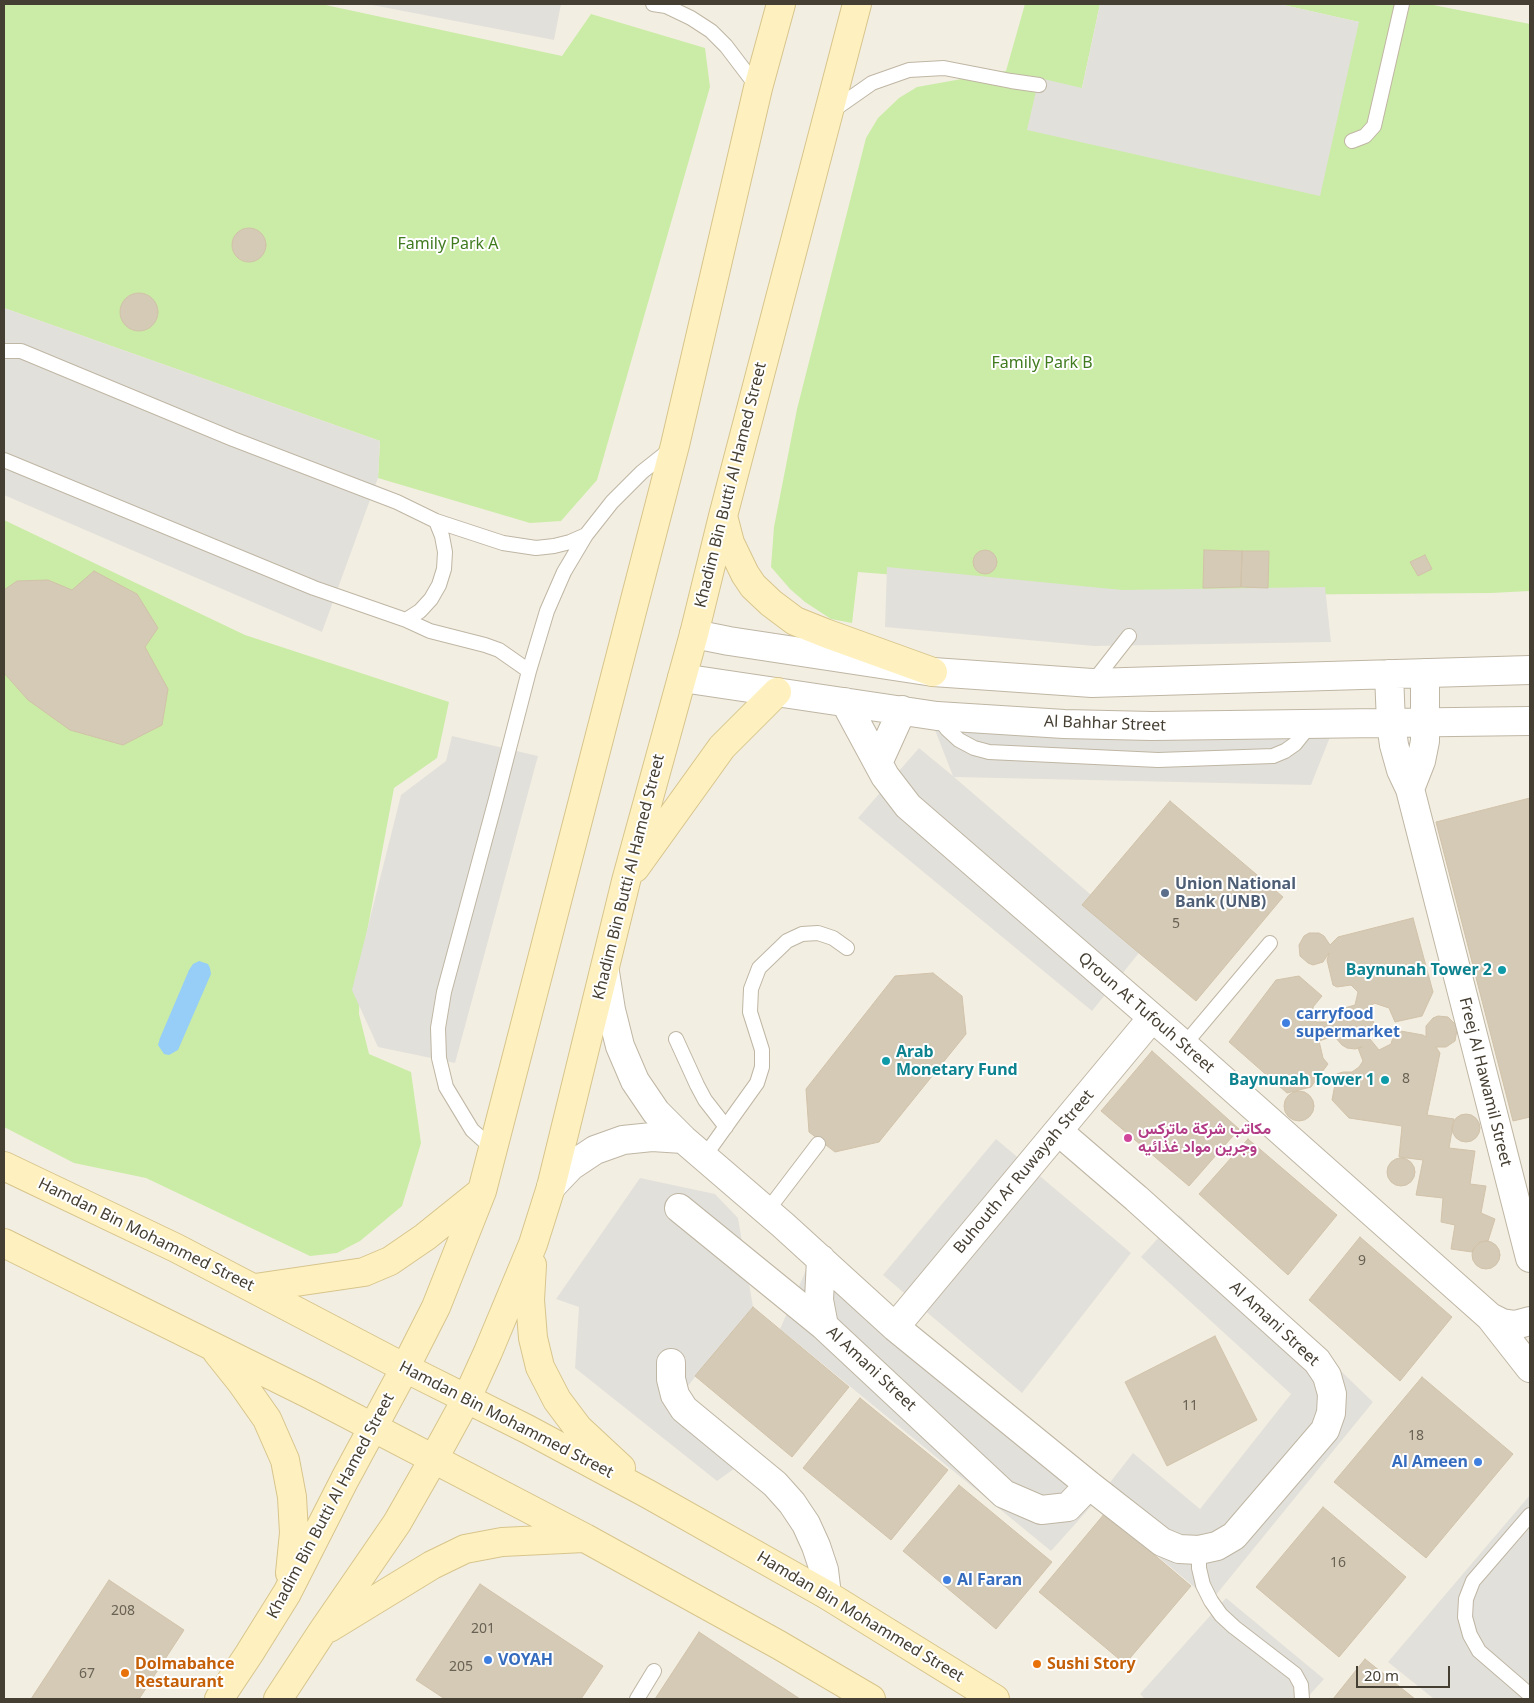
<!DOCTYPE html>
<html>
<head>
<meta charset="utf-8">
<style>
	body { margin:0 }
	#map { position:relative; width:1534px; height:1703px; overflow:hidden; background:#f3eee2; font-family:"Noto Sans",sans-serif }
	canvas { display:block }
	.frame { position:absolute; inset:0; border:5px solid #453e32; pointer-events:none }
	.scale { position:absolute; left:1356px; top:1666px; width:94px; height:22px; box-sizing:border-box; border:2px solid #453e32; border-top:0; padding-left:6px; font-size:15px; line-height:18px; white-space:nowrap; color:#453e32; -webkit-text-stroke:4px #fff; paint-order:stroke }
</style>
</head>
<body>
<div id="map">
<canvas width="1534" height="1703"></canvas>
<div class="frame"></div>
<div class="scale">20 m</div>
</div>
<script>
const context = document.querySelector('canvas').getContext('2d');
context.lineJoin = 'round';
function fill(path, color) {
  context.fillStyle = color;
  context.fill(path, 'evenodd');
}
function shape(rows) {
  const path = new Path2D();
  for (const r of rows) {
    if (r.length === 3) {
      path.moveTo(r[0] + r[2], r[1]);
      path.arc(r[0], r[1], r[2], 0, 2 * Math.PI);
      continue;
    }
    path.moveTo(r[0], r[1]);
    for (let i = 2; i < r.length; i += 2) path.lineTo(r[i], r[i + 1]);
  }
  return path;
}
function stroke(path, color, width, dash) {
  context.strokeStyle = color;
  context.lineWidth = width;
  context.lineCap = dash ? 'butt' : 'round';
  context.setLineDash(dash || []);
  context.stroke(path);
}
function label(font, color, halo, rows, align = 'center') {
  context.font = font + ' "Noto Sans",Vazirmatn,sans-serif';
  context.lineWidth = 4;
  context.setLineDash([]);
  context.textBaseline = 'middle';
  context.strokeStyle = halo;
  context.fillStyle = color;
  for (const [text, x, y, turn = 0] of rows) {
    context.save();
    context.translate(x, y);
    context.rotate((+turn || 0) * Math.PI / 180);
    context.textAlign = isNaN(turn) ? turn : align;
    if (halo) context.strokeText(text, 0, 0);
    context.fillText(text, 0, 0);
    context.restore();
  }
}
const green = shape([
	[4,4,321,4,562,56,591,14,705,48,710,87,597,480,561,521,530,523,378,478,380,441,4,308],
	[1025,4,1100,4,1082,88,1027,130,1359,22,1279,4,1428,4,1530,24,1530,591,1491,593,1241,595,1047,587,858,572,852,623,831,619,805,602,790,589,771,567,774,527,797,409,866,138,878,118,899,98,917,87,1006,71],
	[4,520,245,635,449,702,437,758,394,788,360,969,359,1014,369,1054,411,1072,421,1143,402,1206,360,1241,337,1253,310,1256,146,1178,74,1163,4,1127]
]);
const parking = shape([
	[367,4,561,4,554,40],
	[1100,4,1279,4,1359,22,1320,196,1027,130,1039,78,1082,88],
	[4,308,380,441,378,478,322,632,4,495],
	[887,567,1122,590,1325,587,1331,642,1094,646,885,627],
	[935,730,1133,739,1330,737,1311,785,954,777,1147,943,1092,1011,858,818,919,748,953,776],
	[452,736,538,756,455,1063,378,1047,352,990,401,795,446,761],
	[996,1139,1131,1253,1022,1393,883,1275],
	[640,1178,715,1194,738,1218,753,1307,668,1410,738,1466,717,1481,575,1368,579,1307,556,1299],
	[1179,1215,1373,1402,1211,1601,1094,1503,1051,1551,780,1329,807,1268,1094,1503,1133,1453,1200,1509,1291,1394,1141,1257],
	[1530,1495,1530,1699,1434,1699,1388,1662],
	[1226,1598,1324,1679,1306,1699,1145,1699,1140,1694]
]);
const water = shape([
	[199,961,208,964,210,968,211,974,178,1050,169,1055,164,1054,158,1045,160,1038,189,970,193,964]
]);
const building = shape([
	[249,245,17],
	[139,312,19],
	[985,562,12],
	[1204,550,1242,551,1241,587,1203,588,1204,550],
	[1242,551,1269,551,1268,588,1241,587,1242,551],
	[1425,555,1432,569,1418,576,1410,562,1425,555],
	[94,571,137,594,158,628,145,647,168,689,162,725,123,745,70,730,28,700,4,673,4,590,17,581,48,580,72,590,94,571],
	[1530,798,1530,1117,1513,1121,1436,822,1530,798],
	[1170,801,1283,897,1196,1001,1082,905,1170,801],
	[1413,918,1433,992,1422,1016,1395,1022,1389,1008,1374,1003,1368,1011,1372,1017,1374,1024,1374,1030,1370,1039,1379,1050,1391,1044,1395,1030,1423,1035,1426,1037,1426,1026,1433,1018,1438,1016,1448,1017,1456,1025,1457,1030,1455,1041,1446,1047,1436,1047,1440,1053,1427,1115,1454,1119,1449,1148,1475,1151,1470,1184,1486,1186,1481,1213,1495,1219,1488,1241,1480,1242,1474,1248,1472,1252,1451,1249,1455,1225,1441,1222,1443,1198,1416,1195,1423,1160,1399,1157,1402,1126,1349,1118,1332,1100,1337,1074,1343,1072,1352,1072,1359,1067,1363,1061,1358,1048,1362,1047,1355,1049,1347,1048,1342,1045,1334,1036,1319,1041,1323,1058,1328,1064,1311,1087,1287,1093,1229,1042,1276,980,1299,976,1322,996,1313,1007,1316,1022,1331,1022,1335,1014,1341,1009,1355,1005,1358,992,1351,985,1337,987,1333,985,1327,960,1329,953,1323,962,1313,965,1308,963,1300,956,1299,945,1304,936,1309,933,1319,933,1324,936,1330,945,1338,937,1413,918],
	[933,973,962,996,966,1034,879,1142,835,1152,809,1132,806,1089,895,976,933,973],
	[1152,1051,1239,1129,1189,1186,1101,1111,1152,1051],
	[1299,1106,15],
	[1466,1128,14],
	[1248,1139,1337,1215,1288,1275,1199,1194,1248,1139],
	[1401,1172,14],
	[1360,1237,1452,1317,1400,1381,1309,1300,1360,1237],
	[1486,1255,14],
	[753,1307,849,1387,792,1457,695,1376,753,1307],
	[1215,1336,1257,1420,1167,1466,1125,1382,1215,1336],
	[1422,1377,1513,1454,1426,1558,1334,1482,1422,1377],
	[860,1398,948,1470,891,1540,803,1468,860,1398],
	[959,1485,1052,1562,996,1629,903,1551,959,1485],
	[1323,1507,1406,1577,1339,1657,1256,1587,1323,1507],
	[1105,1513,1191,1586,1125,1664,1039,1592,1105,1513],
	[109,1580,184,1630,139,1699,31,1699,109,1580],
	[480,1584,603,1666,581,1699,445,1699,416,1680,480,1584],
	[699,1632,800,1699,655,1699,699,1632],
	[1365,1659,1415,1699,1333,1699,1365,1659]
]);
const lane = shape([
	[653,4,666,6,691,18,711,31,726,46,758,88],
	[832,111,872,83,909,70,944,68,1011,81,1039,85],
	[1352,141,1365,136,1374,126,1402,4],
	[4,351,21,351,233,439,397,502,436,521,503,543,536,548,554,546,570,542,586,535],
	[4,460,314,588,406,620,430,631,485,645,499,650,529,671],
	[406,620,420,611,431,599,439,585,444,569,445,552,442,536,436,521],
	[1093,682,1129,636],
	[938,717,947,729,959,740,974,748,989,752,1158,760,1273,756,1285,751,1295,744,1303,734,1308,725],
	[676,1039,697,1085,705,1100,726,1127],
	[1184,1045,1270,943],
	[493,1149,472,1130,446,1087,439,1058,438,1028,444,992,496,799,529,671,547,611,564,572,586,535,612,502,642,472,671,449],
	[704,1157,757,1083,762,1067,762,1050,750,1012,751,989,759,968,787,941,802,934,818,933,833,938,847,948],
	[767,1211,818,1144],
	[1530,1515,1473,1581,1466,1599,1465,1617,1470,1635,1479,1651,1530,1695],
	[1199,1550,1199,1568,1203,1585,1211,1601,1221,1615,1234,1627,1295,1674,1301,1685,1302,1699],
	[637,1699,654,1671]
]);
const street = shape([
	[694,634,729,641,933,672,1092,683,1530,670],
	[1389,674,1391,723,1394,745,1401,770,1410,789,1530,1258],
	[682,678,937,716,1064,724,1152,726,1530,721],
	[845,702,885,776,908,806,1184,1045,1490,1317,1530,1368],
	[878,763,902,710],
	[1410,789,1421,761,1425,741,1425,673],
	[605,972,611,1010,620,1046,635,1081,656,1112,683,1139,783,1225,895,1327,1089,1485,1162,1542,1179,1549,1199,1550,1217,1546,1234,1536,1325,1430,1331,1413,1332,1394,1327,1376,1317,1361,1136,1198,1058,1131],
	[551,1187,571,1166,595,1150,623,1140,652,1137,683,1139],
	[679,1208,824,1326,1004,1494,1041,1510,1068,1507,1089,1485],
	[821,1259,819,1300,824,1326],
	[1490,1317,1502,1323,1515,1325,1530,1321],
	[895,1327,1152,1018],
	[671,1363,671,1379,675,1395,684,1409,775,1484,792,1503,806,1524,816,1546,824,1570,827,1595]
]);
const secondary = shape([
	[723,516,730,543,745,574,753,586,771,603,795,621,825,633,933,672],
	[635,868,722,747,777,692],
	[4,1166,176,1248,405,1368,527,1429,648,1494,827,1595,995,1699],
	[4,1243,309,1394,585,1538,779,1645,871,1699],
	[532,1265,530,1300,533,1338,540,1367,557,1400,578,1428,621,1468],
	[255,1288,364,1272,390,1261,425,1237,481,1192],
	[217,1352,241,1382,267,1419,285,1460,292,1497,294,1533,290,1573],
	[329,1628,432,1565,465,1549,502,1542,584,1538],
	[219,1699,249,1654,287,1593,345,1479,405,1368,436,1307,482,1191,675,445,758,88,781,4],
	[278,1699,322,1632,397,1523,433,1460,467,1398,488,1352,533,1244,551,1187,626,881,694,634,723,516,857,4]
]);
const markers = [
	[1165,893,5,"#5c6f8a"],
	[1502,970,5,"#0f9aa8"],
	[1286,1023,5,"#3f7fe0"],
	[886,1061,5,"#0f9aa8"],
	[1385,1080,5,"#0f9aa8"],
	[1128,1138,5,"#d1479c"],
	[1478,1462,5,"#3f7fe0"],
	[947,1580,5,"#3f7fe0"],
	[488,1660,5,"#3f7fe0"],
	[1037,1664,5,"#e8710a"],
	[125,1673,5,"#e8710a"]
];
const numberNames = [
	["5",1176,924],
	["8",1406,1079],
	["9",1362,1261],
	["11",1190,1406],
	["18",1416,1436],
	["16",1338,1563],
	["208",123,1611],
	["201",483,1629],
	["205",461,1667],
	["67",87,1674]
];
const parkNames = [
	["Family Park A",448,244],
	["Family Park B",1042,363]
];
const streetNames = [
	["Khadim Bin Butti Al Hamed Street",731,485,-76],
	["Al Bahhar Street",1105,724,2],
	["Khadim Bin Butti Al Hamed Street",629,877,-76],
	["Qroun At Tufouh Street",1146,1013,41],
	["Freej Al Hawamil Street",1485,1082,76],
	["Buhouth Ar Ruwayah Street",1024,1172,-50],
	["Hamdan Bin Mohammed Street",146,1235,26],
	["Al Amani Street",1274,1324,43],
	["Al Amani Street",871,1369,43],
	["Hamdan Bin Mohammed Street",506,1420,27],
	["Khadim Bin Butti Al Hamed Street",331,1506,-62],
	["Hamdan Bin Mohammed Street",860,1617,31]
];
const serviceNames = [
	["Union National",1175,884],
	["Bank (UNB)",1175,902]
];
const cultureNames = [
	["Baynunah Tower 2",1492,970],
	["Arab",896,1052,"left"],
	["Monetary Fund",896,1070,"left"],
	["Baynunah Tower 1",1375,1080]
];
const shopNames = [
	["carryfood",1296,1014],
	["supermarket",1296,1032],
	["Al Ameen",1468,1462,"right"],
	["Al Faran",957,1580],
	["VOYAH",498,1660]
];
const hotelNames = [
	["مكاتب شركة ماتركس",1138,1129],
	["وجرين مواد غذائيه",1138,1147]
];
const foodNames = [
	["Dolmabahce",135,1664],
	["Restaurant",135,1682],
	["Sushi Story",1047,1664]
];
fill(green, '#cbeca6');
fill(parking, '#e2e0db');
fill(water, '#97cef7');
fill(building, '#d5cab6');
stroke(building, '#d1c2a9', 1);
stroke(lane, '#bfb6a4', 16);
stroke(street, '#bfb6a4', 30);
stroke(secondary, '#d7c58c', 30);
stroke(lane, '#fff', 14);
stroke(street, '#fff', 28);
stroke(secondary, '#fff1bf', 28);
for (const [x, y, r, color] of markers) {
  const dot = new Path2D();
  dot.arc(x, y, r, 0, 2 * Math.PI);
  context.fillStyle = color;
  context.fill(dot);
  stroke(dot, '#fff', 2);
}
label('14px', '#696153', null, numberNames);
label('16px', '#417b20', '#fff', parkNames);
label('16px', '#453e32', '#fff', streetNames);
label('bold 16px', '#4e5e75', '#fff', serviceNames, 'left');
label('bold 16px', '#0d838f', '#fff', cultureNames, 'right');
label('bold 16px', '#366cbe', '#fff', shopNames, 'left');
label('bold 16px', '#b23c85', '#fff', hotelNames, 'left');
label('bold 16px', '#c56008', '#fff', foodNames, 'left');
</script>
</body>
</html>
